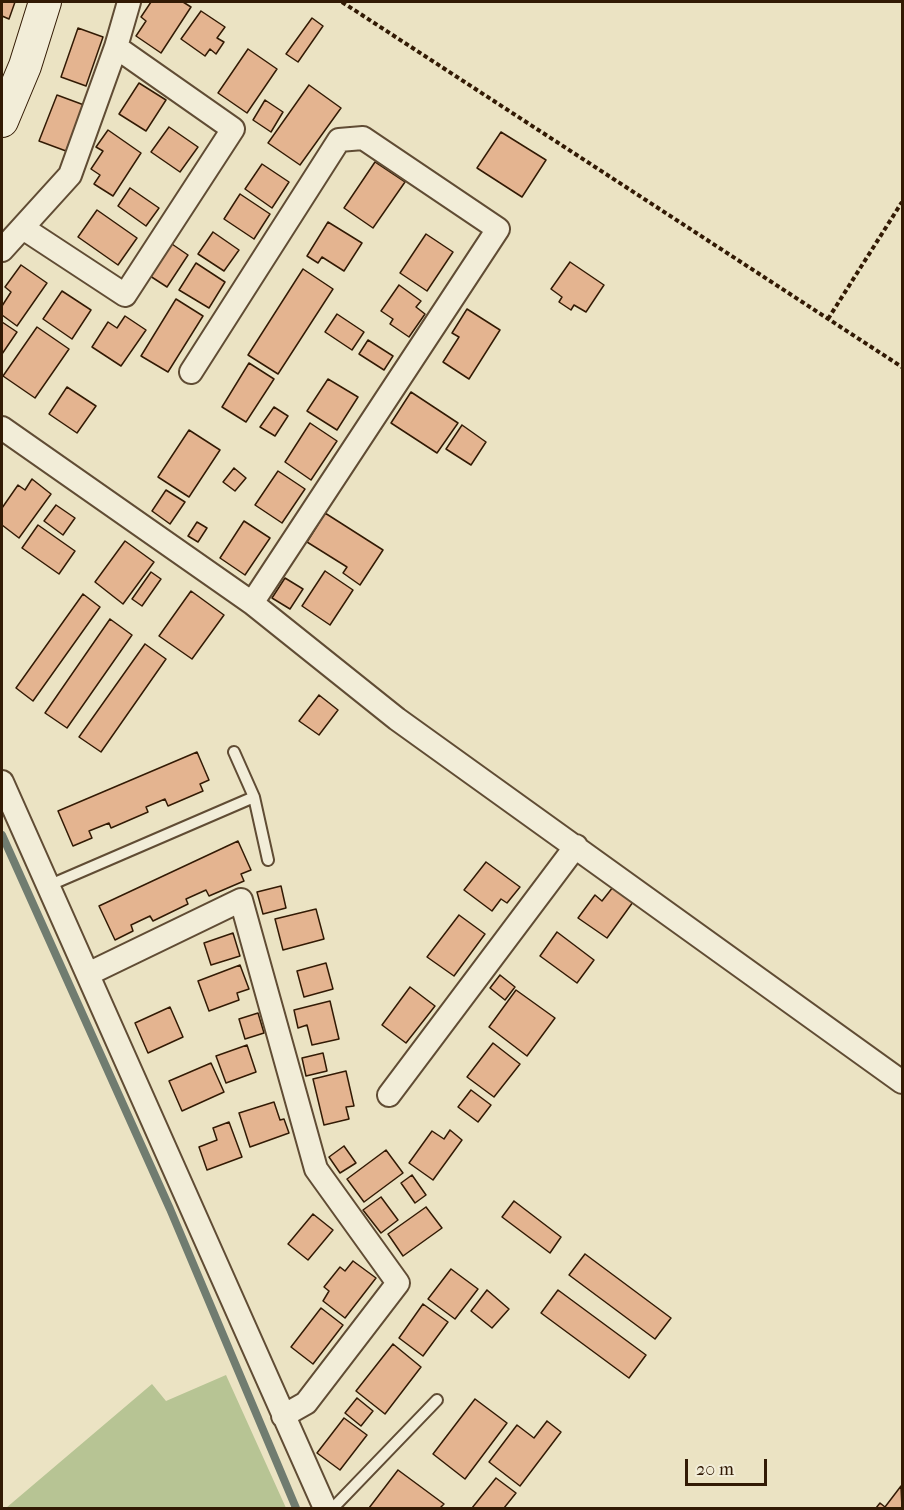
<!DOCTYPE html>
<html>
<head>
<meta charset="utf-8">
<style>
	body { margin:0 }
	#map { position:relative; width:904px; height:1510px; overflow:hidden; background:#ebe3c3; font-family:"IM FELL French Canon",serif }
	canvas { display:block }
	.frame { position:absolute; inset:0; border:3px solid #321a04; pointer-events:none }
	.scale { position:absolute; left:685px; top:1459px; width:82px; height:27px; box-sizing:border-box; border:3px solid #321a04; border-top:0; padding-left:8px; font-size:18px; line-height:21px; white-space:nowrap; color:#321a04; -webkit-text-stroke:4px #f2edd8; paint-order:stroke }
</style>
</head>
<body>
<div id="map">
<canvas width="904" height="1510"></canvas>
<div class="frame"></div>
<div class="scale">20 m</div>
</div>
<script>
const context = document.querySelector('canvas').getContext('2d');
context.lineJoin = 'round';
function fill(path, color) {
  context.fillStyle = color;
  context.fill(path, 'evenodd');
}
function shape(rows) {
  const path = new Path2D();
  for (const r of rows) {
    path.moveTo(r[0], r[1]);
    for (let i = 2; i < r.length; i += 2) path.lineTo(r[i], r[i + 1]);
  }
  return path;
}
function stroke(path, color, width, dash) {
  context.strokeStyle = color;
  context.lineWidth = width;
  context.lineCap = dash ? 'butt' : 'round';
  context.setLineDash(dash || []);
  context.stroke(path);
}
const green = shape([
	[226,1375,286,1508,6,1508,152,1384,166,1401]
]);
const stream = shape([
	[2,835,170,1209,296,1508]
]);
const building = shape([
	[2,2,15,2,9,19,2,16,2,2],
	[151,2,183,2,191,7,161,53,136,36,146,21,141,17,151,2],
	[201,11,225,27,217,38,224,42,216,54,210,49,205,56,181,39,201,11],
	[312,18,323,26,298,62,286,54,312,18],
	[78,28,103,37,86,86,61,77,78,28],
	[248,49,277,69,247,113,218,93,248,49],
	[139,83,166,100,146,131,119,114,139,83],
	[309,85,341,108,300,165,268,143,309,85],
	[57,95,84,105,66,151,39,141,57,95],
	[265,100,283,112,271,132,253,120,265,100],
	[169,127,198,147,180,172,151,152,169,127],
	[108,130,141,153,113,196,94,184,100,175,91,169,103,151,96,147,108,130],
	[501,132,546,160,522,197,477,168,501,132],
	[375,162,405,182,373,228,344,208,375,162],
	[262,164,289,182,272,208,245,189,262,164],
	[130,188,159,208,146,226,118,206,130,188],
	[240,194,270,214,254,239,224,219,240,194],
	[97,210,137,238,118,265,78,237,97,210],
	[328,222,362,243,344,271,322,257,318,263,307,256,328,222],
	[213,232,239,250,224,271,198,254,213,232],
	[426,234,453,252,427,291,400,273,426,234],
	[169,242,188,255,167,287,147,274,169,242],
	[570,262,604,285,586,312,574,305,571,310,559,302,562,297,551,289,570,262],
	[196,263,225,282,209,308,179,290,196,263],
	[21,265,47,283,17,326,2,315,2,306,11,292,5,287,21,265],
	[303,269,333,289,278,374,248,355,303,269],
	[399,285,421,301,416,307,425,314,409,337,390,324,393,319,381,311,399,285],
	[62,291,91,310,72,339,43,319,62,291],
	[176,299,203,316,168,372,141,356,176,299],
	[467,309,500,330,469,379,443,362,459,337,452,333,467,309],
	[337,314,364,332,352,350,325,332,337,314],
	[125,316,146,330,121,366,92,347,108,322,117,328,125,316],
	[2,322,17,332,2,354,2,322],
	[37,327,69,349,35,398,3,376,37,327],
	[368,340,393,356,384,370,359,354,368,340],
	[249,363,274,379,246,422,222,407,249,363],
	[328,379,358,397,337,430,307,411,328,379],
	[67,387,96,406,77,433,49,414,67,387],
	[411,392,458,423,437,453,391,423,411,392],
	[274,407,288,416,275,436,260,427,274,407],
	[310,423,337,441,311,480,285,462,310,423],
	[462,425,486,442,471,465,446,449,462,425],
	[189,430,220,450,189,497,158,477,189,430],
	[234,468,246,478,235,491,223,482,234,468],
	[278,471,305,489,282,523,255,505,278,471],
	[32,479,51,494,19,538,2,525,2,508,18,485,25,490,32,479],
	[166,490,185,502,170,524,152,511,166,490],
	[56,505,75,518,63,535,44,521,56,505],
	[325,513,383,550,360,585,343,573,347,567,307,542,325,513],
	[244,521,270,538,245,575,220,558,244,521],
	[197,522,207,528,198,542,188,536,197,522],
	[38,525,75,551,59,574,22,548,38,525],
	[125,541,154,562,123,604,95,582,125,541],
	[325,571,353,590,330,625,302,606,325,571],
	[151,572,161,579,142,606,132,599,151,572],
	[285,578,303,589,290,609,272,598,285,578],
	[191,591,224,615,192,659,159,636,191,591],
	[83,594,100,607,33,701,16,688,83,594],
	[110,619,132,635,67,728,45,713,110,619],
	[145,644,166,659,101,752,79,737,145,644],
	[319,695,338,710,319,735,299,721,319,695],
	[197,752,209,780,200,784,203,791,168,806,165,799,146,807,148,812,111,828,109,823,89,831,92,838,73,846,58,811,197,752],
	[238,841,251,870,241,874,244,881,209,896,206,890,186,899,188,904,153,921,150,916,131,925,133,931,115,940,99,906,238,841],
	[486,862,520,887,507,903,501,899,492,911,464,890,486,862],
	[281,886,286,908,263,914,257,892,281,886],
	[613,887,633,902,607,938,578,918,595,895,602,901,613,887],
	[316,909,324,939,283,950,275,919,316,909],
	[459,915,485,934,454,976,427,957,459,915],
	[557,932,594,960,577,983,540,956,557,932],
	[233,933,240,956,211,965,204,943,233,933],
	[326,963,333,989,304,997,297,971,326,963],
	[240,965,249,989,237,993,239,1000,209,1011,198,981,240,965],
	[500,975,515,987,505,1000,490,988,500,975],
	[410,987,435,1006,406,1043,382,1025,410,987],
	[516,990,555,1018,527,1056,489,1027,516,990],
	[330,1001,339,1039,312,1045,307,1025,298,1028,294,1010,330,1001],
	[170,1007,183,1037,148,1053,135,1023,170,1007],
	[258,1013,264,1033,245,1039,239,1019,258,1013],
	[493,1043,520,1064,494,1097,467,1077,493,1043],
	[247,1045,256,1072,226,1083,216,1056,247,1045],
	[323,1053,327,1071,306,1076,302,1058,323,1053],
	[211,1063,224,1092,182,1111,169,1081,211,1063],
	[346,1071,354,1106,346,1107,349,1119,324,1125,313,1079,346,1071],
	[471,1090,491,1105,478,1122,458,1107,471,1090],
	[274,1102,280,1120,284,1119,289,1133,250,1147,239,1113,274,1102],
	[229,1122,242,1157,207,1170,199,1147,217,1140,213,1128,229,1122],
	[450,1130,462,1140,433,1180,409,1163,432,1131,444,1139,450,1130],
	[344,1146,356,1163,340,1173,329,1157,344,1146],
	[386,1150,403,1173,364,1202,347,1179,386,1150],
	[412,1175,426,1195,415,1203,401,1183,412,1175],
	[381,1197,398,1220,381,1233,363,1210,381,1197],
	[514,1201,561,1237,550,1253,502,1217,514,1201],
	[426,1207,442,1228,403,1256,388,1234,426,1207],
	[313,1214,333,1230,308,1260,288,1244,313,1214],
	[585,1254,671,1318,655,1339,569,1275,585,1254],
	[353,1261,376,1278,345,1318,323,1301,329,1291,324,1287,340,1267,345,1271,353,1261],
	[451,1269,478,1289,455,1319,428,1299,451,1269],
	[487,1290,509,1309,492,1328,471,1311,487,1290],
	[558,1290,646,1355,629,1378,541,1313,558,1290],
	[423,1304,448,1322,423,1356,399,1338,423,1304],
	[321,1308,343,1325,313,1364,291,1347,321,1308],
	[393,1344,421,1367,385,1414,356,1391,393,1344],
	[357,1398,373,1411,361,1426,345,1413,357,1398],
	[475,1399,507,1423,465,1479,433,1454,475,1399],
	[344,1418,367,1435,340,1470,317,1453,344,1418],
	[547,1421,561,1432,520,1486,489,1462,517,1425,534,1438,547,1421],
	[398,1470,444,1504,440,1508,369,1508,398,1470],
	[496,1478,516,1493,504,1508,472,1508,496,1478],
	[901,1486,902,1508,876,1508,880,1503,885,1507,901,1486]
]);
const path = shape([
	[342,2,902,367],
	[828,319,902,202]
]);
const lane = shape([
	[234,752,254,797,268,860],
	[50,885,254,797],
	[333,1508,437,1400]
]);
const street = shape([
	[23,228,125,295,233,129,116,47],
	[2,250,70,175,116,47,129,2],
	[191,372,339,140,363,138,498,229,252,603],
	[2,428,252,603,397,719,902,1082],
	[2,782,325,1508],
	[88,974,241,900,316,1169,398,1283,306,1403,283,1416],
	[389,1095,576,846]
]);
const secondary = shape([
	[2,121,25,66,45,2]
]);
fill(green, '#b7c494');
stroke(stream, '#707c70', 8);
fill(building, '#e4b490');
stroke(building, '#321a04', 1.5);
stroke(lane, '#604c34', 14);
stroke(street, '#604c34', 26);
stroke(secondary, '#321a04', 34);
stroke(path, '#321a04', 4, [4.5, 3]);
stroke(lane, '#f2edd8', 10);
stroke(street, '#f2edd8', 22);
stroke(secondary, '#f2edd8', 32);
</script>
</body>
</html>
